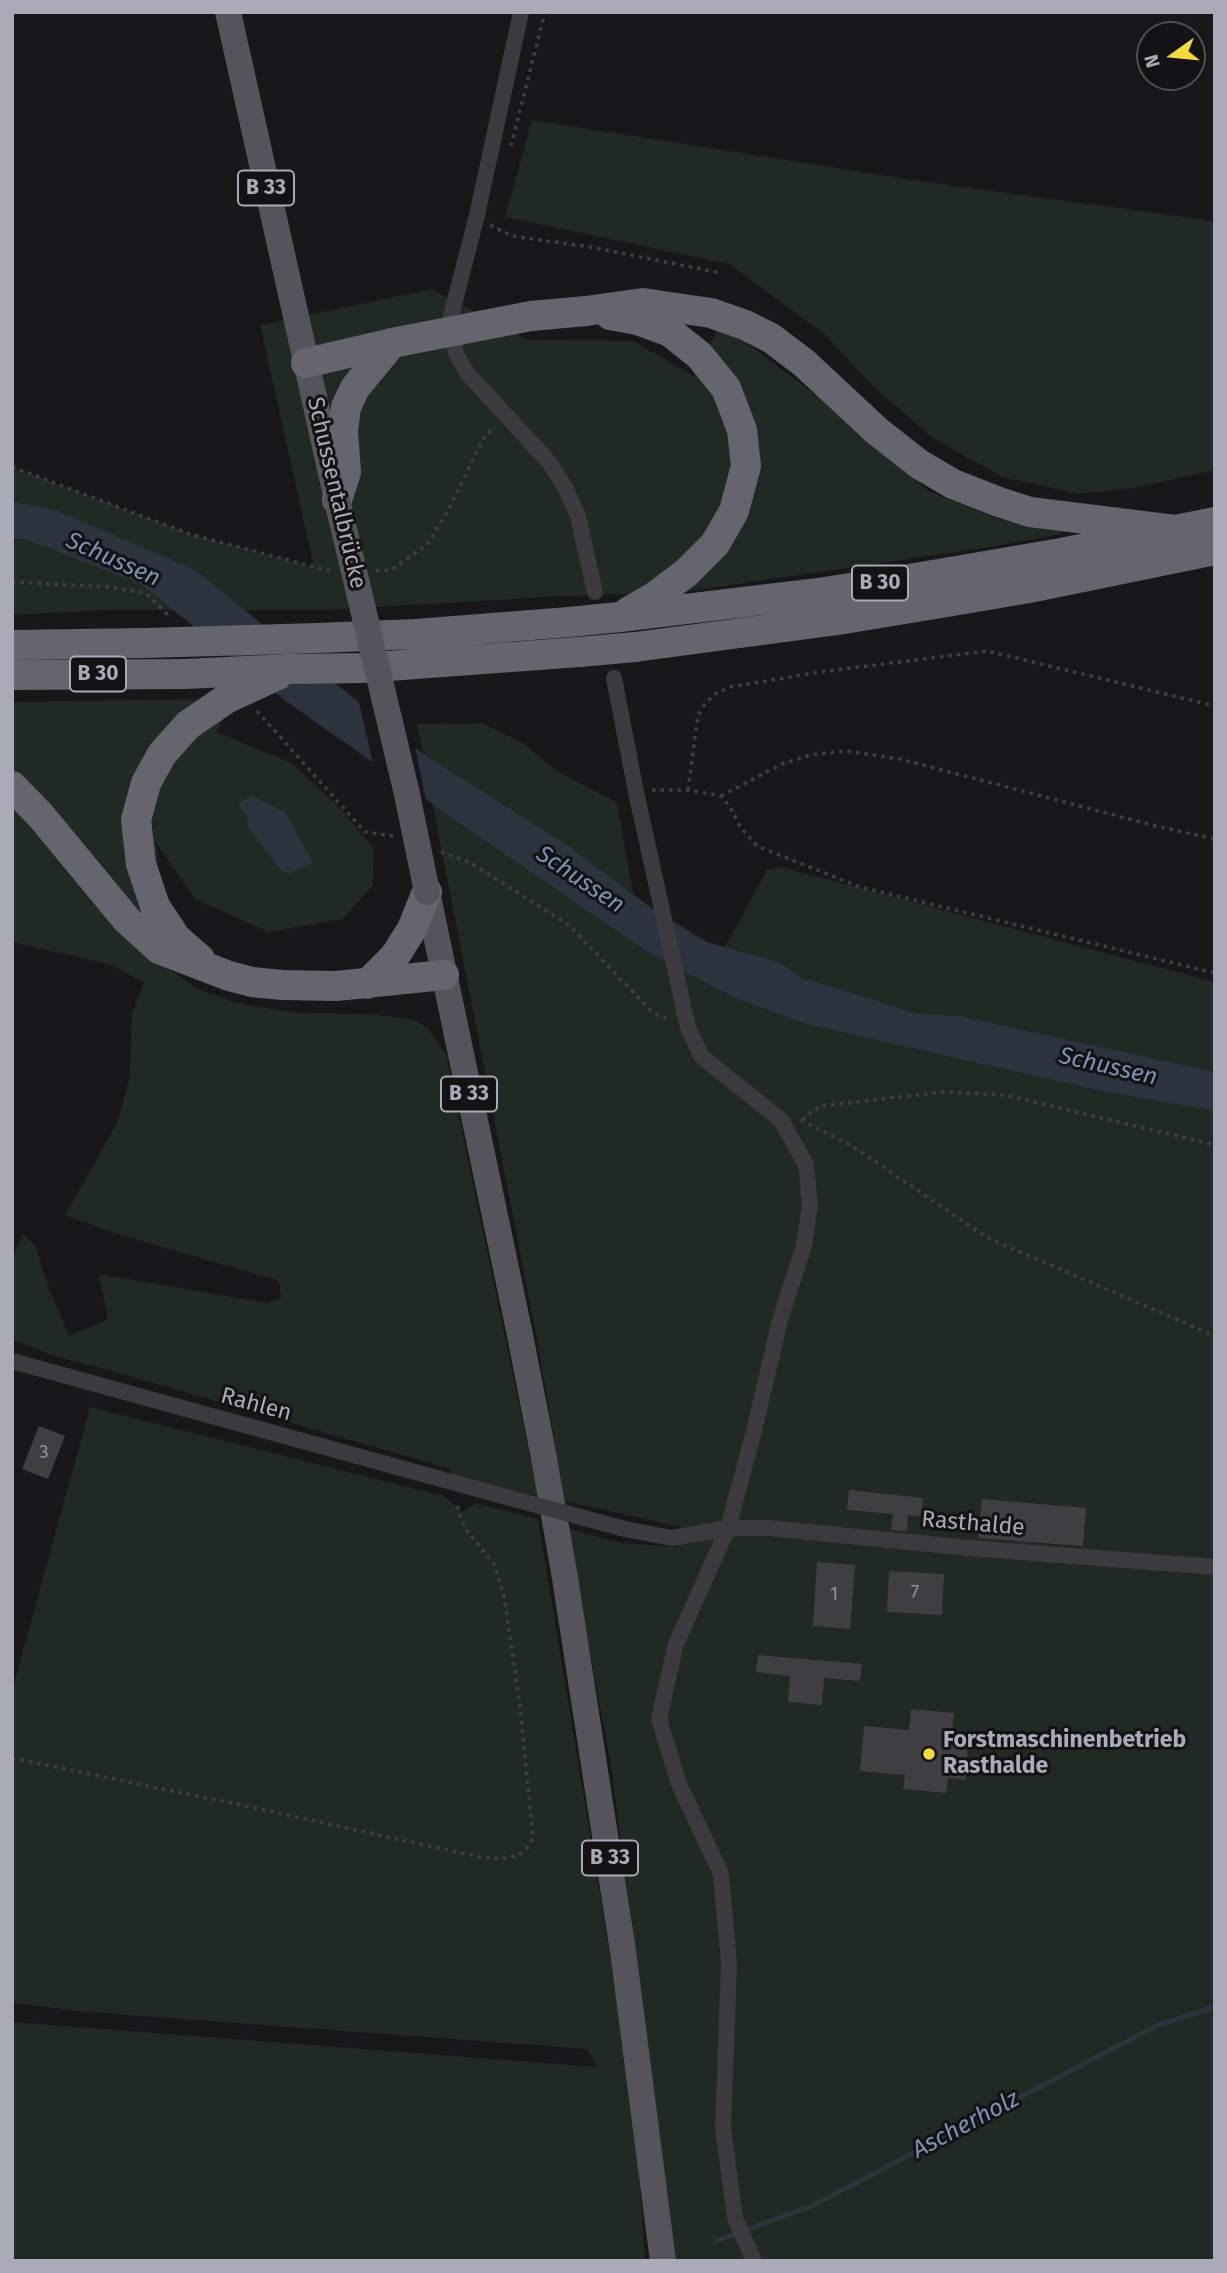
<!DOCTYPE html>
<html>
<head>
<meta charset="utf-8">
<style>
	body { margin:0 }
	#map { position:relative; width:1227px; height:2273px; overflow:hidden; background:#181719; font-family:"Fira Sans",sans-serif }
	canvas { display:block }
	.frame { position:absolute; inset:0; border:14px solid #a9abb9; pointer-events:none }
	.north { position:absolute; left:1136px; top:21px; width:70px; height:70px; box-sizing:border-box; background:#131214; border:2px solid #4f4f56; border-radius:50%; rotate:255deg; font-size:19px; font-weight:700; line-height:28px; text-align:center; color:#a9abb9 }
	.north::after { content:''; display:block; margin:auto; width:24px; height:32px; background:#f5dc33; clip-path:polygon(50% 0,100% 100%,50% 72%,0 100%) }
</style>
</head>
<body>
<div id="map">
<canvas width="1227" height="2273"></canvas>
<div class="frame"></div>
<div class="north">N</div>
</div>
<script>
const context = document.querySelector('canvas').getContext('2d');
context.lineJoin = 'round';
function fill(path, color) {
  context.fillStyle = color;
  context.fill(path, 'evenodd');
}
function shape(rows) {
  const path = new Path2D();
  for (const r of rows) {
    path.moveTo(r[0], r[1]);
    for (let i = 2; i < r.length; i += 2) path.lineTo(r[i], r[i + 1]);
  }
  return path;
}
function stroke(path, color, width, dash) {
  context.strokeStyle = color;
  context.lineWidth = width;
  context.lineCap = dash ? 'butt' : 'round';
  context.setLineDash(dash || []);
  context.stroke(path);
}
function label(font, color, halo, rows, align = 'center') {
  context.font = font + ' "Fira Sans",sans-serif';
  context.lineWidth = 6;
  context.setLineDash([]);
  context.textBaseline = 'middle';
  context.strokeStyle = halo;
  context.fillStyle = color;
  for (const [text, x, y, turn = 0] of rows) {
    context.save();
    context.translate(x, y);
    context.rotate((+turn || 0) * Math.PI / 180);
    context.textAlign = isNaN(turn) ? turn : align;
    if (halo) context.strokeText(text, 0, 0);
    context.fillText(text, 0, 0);
    context.restore();
  }
}
const green = shape([
	[532,120,926,182,1215,221,1215,470,1134,488,1079,494,1002,477,933,438,874,387,823,333,729,264,505,217],
	[432,289,528,340,633,341,694,376,717,331,744,341,849,420,928,491,999,519,1068,529,1061,534,984,548,682,592,566,596,324,610,108,610,12,615,12,467,193,535,314,567,260,325],
	[226,699,146,783,167,967,196,988,236,1003,298,1013,369,1014,413,1019,428,1028,446,1054,538,1496,464,1480,449,1476,451,1469,101,1368,64,1359,12,1340,12,1258,23,1233,36,1247,48,1286,69,1336,108,1319,99,1274,267,1303,281,1297,279,1281,111,1232,65,1215,117,1123,130,1077,132,1013,144,982,112,965,12,942,12,702],
	[224,718,216,732,290,762,337,805,374,848,373,885,343,919,268,932,195,899,156,843,160,887,149,850,150,801,169,762,192,736],
	[482,723,523,743,554,769,617,803,635,904,648,952,734,998,810,1025,1101,1091,1215,1111,1215,2261,675,2261,611,1765,567,1528,620,1543,679,1547,680,1527,565,1501,536,1334,417,724],
	[781,867,1215,982,1215,1072,960,1016,919,1014,824,986,802,978,779,962,725,947,767,870],
	[90,1407,444,1496,463,1512,476,1503,538,1519,616,1991,637,2146,645,2261,12,2261,12,2022,597,2067,587,2049,87,2012,12,2003,12,1691]
]);
const water = shape([
	[12,502,55,510,195,570,423,754,565,844,653,909,707,942,779,962,802,978,919,1014,960,1016,1215,1072,1215,1111,1101,1091,810,1025,734,998,648,952,448,815,287,702,141,584,26,539,12,538],
	[252,796,285,812,313,863,291,873,282,871,248,827,247,816,238,803]
]);
const pier = shape([
	[358,698,414,742,427,805,374,768]
]);
const stream = shape([
	[716,2241,812,2206,1156,2026,1215,2007]
]);
const building = shape([
	[39,1426,65,1436,48,1479,22,1469],
	[849,1490,923,1498,921,1516,908,1515,907,1531,891,1530,893,1514,847,1510],
	[982,1499,1086,1508,1083,1546,978,1538],
	[817,1562,855,1565,850,1629,813,1626],
	[889,1571,944,1574,942,1615,887,1612],
	[758,1655,862,1664,860,1681,824,1678,822,1705,788,1702,790,1676,756,1672],
	[911,1709,954,1713,952,1732,969,1734,965,1780,948,1778,946,1793,903,1789,905,1775,860,1771,864,1726,909,1730]
]);
const path = shape([
	[511,146,545,12],
	[490,225,512,236,590,247,721,273],
	[12,467,193,535,334,572],
	[376,571,391,570,427,545,449,509,484,437,495,427],
	[12,582,109,587,146,593,171,618],
	[257,711,365,832,394,836],
	[652,790,688,790,721,796,730,807,741,828,757,846,860,887,1215,973],
	[688,790,698,715,705,704,715,694,730,687,820,672,987,651,1215,706],
	[721,796,782,764,810,755,846,751,900,759,1156,826,1215,839],
	[441,852,469,862,569,925,652,1012,669,1020],
	[801,1120,852,1146,988,1238,1215,1336],
	[802,1120,820,1106,943,1092,1005,1095,1215,1145],
	[12,1758,255,1808,484,1858,502,1859,519,1855,527,1848,533,1838,520,1706,504,1596,494,1564,467,1531,458,1511,458,1501]
]);
const street = shape([
	[521,12,477,215,450,320,456,353,467,373,549,462,565,487,578,516,595,592],
	[614,678,636,792,688,1028,702,1057,781,1120,806,1165,810,1204,804,1246,780,1320,754,1431,728,1528,676,1644,659,1719,679,1784,721,1874,729,1964,723,2128,735,2218,754,2261],
	[12,1361,488,1492],
	[625,1529,672,1538,728,1528,769,1528,969,1548,1215,1567]
]);
const primary = shape([
	[228,12,337,500],
	[427,892,520,1335,544,1458,565,1578,623,1951,663,2261]
]);
const highway = shape([
	[586,311,643,303,711,313,745,325,771,338,804,363,877,431,919,464,953,484,999,502,1030,512,1175,530],
	[610,315,637,320,670,332,699,355,726,388,742,430,746,466,734,511,715,544,686,573,654,597,628,612],
	[306,363,392,343],
	[337,500,346,472,343,431,346,407,355,388,392,343],
	[620,617,818,593,915,578,1061,553,1215,522],
	[318,638,416,634,569,622],
	[12,645,146,643],
	[635,647,838,620,947,602,1029,588,1215,550],
	[291,669,361,668,579,652],
	[12,675,185,674],
	[12,786,41,816,127,920,159,949,229,976,252,982,282,985,336,986,444,975],
	[200,959,176,938,155,906,141,864,136,820,146,783,162,754,188,725,226,699],
	[367,984,395,956,412,929,427,892]
]);
const streetBridge = shape([
	[488,1492,625,1529]
]);
const primaryBridge = shape([
	[337,500,407,794,427,892]
]);
const highwayBridge = shape([
	[392,343,531,316,586,311],
	[569,622,620,617],
	[146,643,318,638],
	[579,652,635,647],
	[185,674,291,669],
	[226,699,278,675]
]);
const markers = [
	[929,1754,7,"#f5dc33"]
];
const numberNames = [
	["3",44,1453],
	["7",915,1593],
	["1",834,1595]
];
const shields = [
	[266,188,56],
	[880,583,56],
	[98,674,56],
	[469,1094,56],
	[610,1858,56]
];
const shieldNames = [
	["B 33",266,188],
	["B 30",880,583],
	["B 30",98,674],
	["B 33",469,1094],
	["B 33",610,1858]
];
const streetNames = [
	["Schussentalbrücke",336,493,77],
	["Rahlen",256,1405,15],
	["Rasthalde",973,1524,5]
];
const poiNames = [
	["Forstmaschinenbetrieb",943,1741],
	["Rasthalde",943,1767]
];
const waterNames = [
	["Schussen",113,560,24],
	["Schussen",580,880,34],
	["Schussen",1108,1067,13],
	["Ascherholz",966,2125,-28]
];
fill(green, '#212924');
fill(water, '#2d333e');
fill(pier, '#181719');
stroke(stream, '#2d333e', 5);
fill(building, '#3f3f43');
stroke(path, '#3e3f45', 3.5, [3.5, 5]);
stroke(street, '#3a3a40', 16);
stroke(primary, '#54545d', 26);
stroke(highway, '#64656f', 30);
stroke(streetBridge, '#3a3a40', 16);
stroke(primaryBridge, '#54545d', 26);
stroke(highwayBridge, '#64656f', 30);
for (const [x, y, r, color] of markers) {
  const dot = new Path2D();
  dot.arc(x, y, r, 0, 2 * Math.PI);
  context.fillStyle = color;
  context.fill(dot);
  stroke(dot, '#131214', 2.5);
}
label('19px', '#8e909c', null, numberNames);
for (const [x, y, w] of shields) {
  const box = new Path2D();
  box.roundRect(x - w / 2, y - 17.5, w, 35, 5);
  context.fillStyle = '#131214';
  context.fill(box);
  stroke(box, '#a9abb9', 2);
}
label('bold 21px', '#a9abb9', null, shieldNames);
label('23px', '#a9abb9', '#131214', streetNames);
label('bold 23px', '#a9abb9', '#131214', poiNames, 'left');
label('italic 24px', '#8091b5', '#131214', waterNames);
</script>
</body>
</html>
